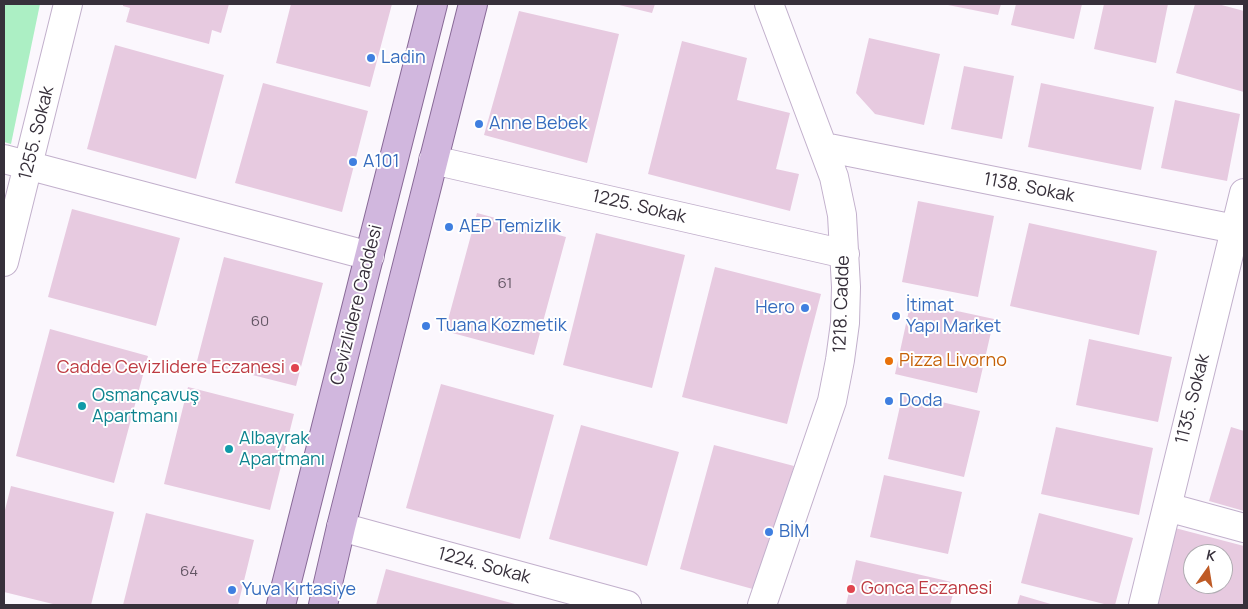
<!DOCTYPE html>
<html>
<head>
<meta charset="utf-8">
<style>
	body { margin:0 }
	#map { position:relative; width:1248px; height:609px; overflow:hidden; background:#fbf7fd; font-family:Manrope,sans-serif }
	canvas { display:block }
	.frame { position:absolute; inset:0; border:5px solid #37303b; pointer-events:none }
	.north { position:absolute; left:1183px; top:544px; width:50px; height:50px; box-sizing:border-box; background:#fff; border:1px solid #afacb1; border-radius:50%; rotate:13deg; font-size:14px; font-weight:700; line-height:20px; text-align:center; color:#37303b }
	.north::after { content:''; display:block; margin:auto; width:18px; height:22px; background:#bf5b26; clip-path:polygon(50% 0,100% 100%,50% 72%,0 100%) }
</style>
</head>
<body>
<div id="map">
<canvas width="1248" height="609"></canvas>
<div class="frame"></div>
<div class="north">K</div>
</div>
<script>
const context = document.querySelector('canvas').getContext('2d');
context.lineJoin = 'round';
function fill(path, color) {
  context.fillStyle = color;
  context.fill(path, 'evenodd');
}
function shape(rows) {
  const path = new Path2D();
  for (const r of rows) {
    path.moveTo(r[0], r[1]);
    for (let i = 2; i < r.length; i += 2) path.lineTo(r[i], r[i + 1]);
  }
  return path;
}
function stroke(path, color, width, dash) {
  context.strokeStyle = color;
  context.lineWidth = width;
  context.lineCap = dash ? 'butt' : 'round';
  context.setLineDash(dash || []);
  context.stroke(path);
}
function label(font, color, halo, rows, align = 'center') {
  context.font = font + ' Manrope,sans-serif';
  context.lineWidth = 4;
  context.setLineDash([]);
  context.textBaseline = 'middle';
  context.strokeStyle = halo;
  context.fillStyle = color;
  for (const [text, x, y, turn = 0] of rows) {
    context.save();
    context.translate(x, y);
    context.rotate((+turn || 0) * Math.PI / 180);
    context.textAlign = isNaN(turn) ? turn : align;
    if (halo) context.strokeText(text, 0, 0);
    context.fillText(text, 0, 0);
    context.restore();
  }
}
const green = shape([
	[4,4,40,4,11,144,4,142]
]);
const building = shape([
	[123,4,229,4,221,33,212,30,209,44,126,22,130,8,123,6],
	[291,4,392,4,370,87,276,63],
	[615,4,655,4,652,13],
	[943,4,1001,4,998,15],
	[1016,4,1082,4,1074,39,1011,25],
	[1104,4,1168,4,1156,63,1094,49],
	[1195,4,1218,4,1244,11,1244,92,1176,73],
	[519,11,619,34,587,163,484,135],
	[869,38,940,54,924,125,875,114,856,93],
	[682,41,747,58,737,100,790,113,776,169,799,174,790,211,648,174],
	[115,45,224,75,196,179,87,149],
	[964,66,1014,76,1002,139,951,129],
	[263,83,368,111,342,212,235,183],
	[1041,83,1154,107,1141,170,1028,147],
	[1175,100,1240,114,1227,181,1161,168],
	[918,201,994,216,978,297,902,282],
	[72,209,180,238,156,326,48,297],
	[477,213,566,237,534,355,445,331],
	[1029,223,1157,251,1139,335,1010,306],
	[596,233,685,255,652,388,563,365],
	[224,257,323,283,296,386,197,361],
	[715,267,821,294,787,424,682,397],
	[911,301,994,319,977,393,895,374],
	[50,329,148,356,114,483,16,456],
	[1089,339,1172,357,1158,422,1076,405],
	[441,384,554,415,520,539,406,508],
	[188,387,294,414,270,510,164,484],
	[903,393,980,411,964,477,888,459],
	[581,425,679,452,647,566,549,539],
	[1056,427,1153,448,1139,515,1041,494],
	[1231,427,1244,431,1244,511,1209,501],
	[714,445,794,466,760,591,680,569],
	[884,475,962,492,948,554,870,537],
	[11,486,114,512,91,605,57,605,4,592,4,514],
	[146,513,254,540,238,605,123,605],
	[1039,513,1133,538,1115,605,1108,605,1021,583],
	[1175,528,1244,546,1244,605,1156,605],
	[1193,554,1223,554,1223,584,1193,584],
	[856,560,956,583,950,605,846,605],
	[386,569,515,604,514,605,376,605],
	[1020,595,1054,605,1017,605]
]);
const minor = shape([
	[824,147,1235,229],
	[4,159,370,256],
	[433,160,845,254],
	[4,262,68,4],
	[1167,507,1244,528],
	[341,527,627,605],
	[762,605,832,401,840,360,845,323,846,287,842,215,834,177,769,4],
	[1143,605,1244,193]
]);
const major = shape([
	[281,605,433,4],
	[323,605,341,527,473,4]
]);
const markers = [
	[371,58,5,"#3f7fe0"],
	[479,124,5,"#3f7fe0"],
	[353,162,5,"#3f7fe0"],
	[449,227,5,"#3f7fe0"],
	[805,308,5,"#3f7fe0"],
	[896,316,5,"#3f7fe0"],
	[426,326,5,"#3f7fe0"],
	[889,361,5,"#e8710a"],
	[295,368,5,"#e0444e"],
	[889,401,5,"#3f7fe0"],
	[82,406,5,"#0f9aa8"],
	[229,449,5,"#0f9aa8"],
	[769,532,5,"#3f7fe0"],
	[851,589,5,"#e0444e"],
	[232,590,5,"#3f7fe0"]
];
const numberNames = [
	["61",505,284],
	["60",260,322],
	["64",189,572]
];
const shopNames = [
	["Ladin",381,58],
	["Anne Bebek",489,124],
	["A101",363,162],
	["AEP Temizlik",459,227],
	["İtimat",906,306],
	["Yapı Market",906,327],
	["Hero",795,308,"right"],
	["Tuana Kozmetik",436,326],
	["Doda",899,401],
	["BİM",779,532],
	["Yuva Kırtasiye",242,590]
];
const streetNames = [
	["1255. Sokak",37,133,-76],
	["1138. Sokak",1029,188,11],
	["1225. Sokak",639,207,13],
	["1218. Cadde",842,304,-88],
	["Cevizlidere Caddesi",357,305,-76],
	["1135. Sokak",1193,399,-76],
	["1224. Sokak",484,566,15]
];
const foodNames = [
	["Pizza Livorno",899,361]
];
const healthNames = [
	["Cadde Cevizlidere Eczanesi",285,368],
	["Gonca Eczanesi",861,589,"left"]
];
const cultureNames = [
	["Osmançavuş",92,396],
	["Apartmanı",92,417],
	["Albayrak",239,439],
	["Apartmanı",239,460]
];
fill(green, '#acefc4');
fill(building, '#e7cae0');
stroke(minor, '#c2b0cc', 30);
stroke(major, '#886997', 30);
stroke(minor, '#fff', 28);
stroke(major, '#d1b7de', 28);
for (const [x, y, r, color] of markers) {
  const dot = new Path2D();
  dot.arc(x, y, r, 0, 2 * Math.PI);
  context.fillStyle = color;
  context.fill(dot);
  stroke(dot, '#fff', 2);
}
label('15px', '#635664', null, numberNames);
label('18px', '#366cbe', '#fff', shopNames, 'left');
label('18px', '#37303b', '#fff', streetNames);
label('18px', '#c56008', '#fff', foodNames, 'left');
label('18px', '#be3a42', '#fff', healthNames, 'right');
label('18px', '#0d838f', '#fff', cultureNames, 'left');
</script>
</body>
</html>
